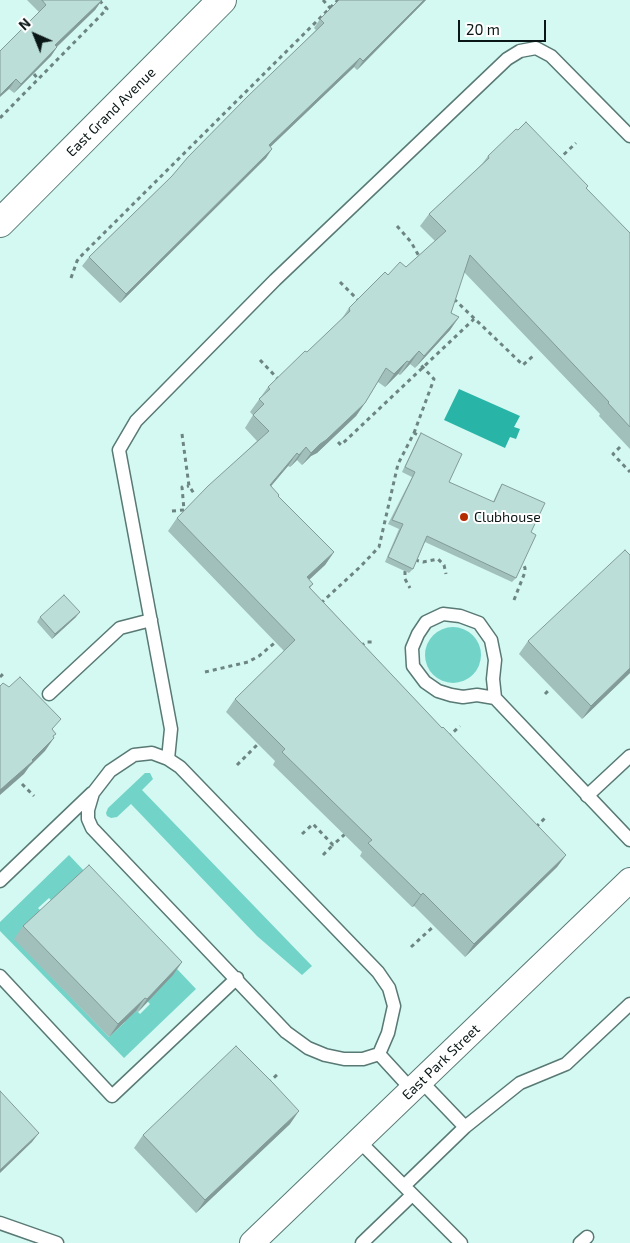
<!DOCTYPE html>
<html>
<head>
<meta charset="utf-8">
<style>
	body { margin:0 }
	#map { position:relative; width:630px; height:1243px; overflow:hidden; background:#d4f8f2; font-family:"Exo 2",sans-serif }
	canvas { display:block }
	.north { position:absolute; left:10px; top:10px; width:50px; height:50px; -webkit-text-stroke:4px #fff; paint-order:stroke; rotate:316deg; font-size:14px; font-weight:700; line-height:20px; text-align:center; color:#0a1716 }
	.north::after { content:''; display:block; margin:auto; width:18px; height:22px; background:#0a1716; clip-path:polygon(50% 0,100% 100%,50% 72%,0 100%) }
	.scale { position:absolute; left:458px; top:20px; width:88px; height:22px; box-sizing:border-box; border:2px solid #0a1716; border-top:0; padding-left:6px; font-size:15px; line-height:18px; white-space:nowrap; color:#0a1716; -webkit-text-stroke:4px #fff; paint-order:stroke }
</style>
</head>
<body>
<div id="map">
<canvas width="630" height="1243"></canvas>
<div class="north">N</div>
<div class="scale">20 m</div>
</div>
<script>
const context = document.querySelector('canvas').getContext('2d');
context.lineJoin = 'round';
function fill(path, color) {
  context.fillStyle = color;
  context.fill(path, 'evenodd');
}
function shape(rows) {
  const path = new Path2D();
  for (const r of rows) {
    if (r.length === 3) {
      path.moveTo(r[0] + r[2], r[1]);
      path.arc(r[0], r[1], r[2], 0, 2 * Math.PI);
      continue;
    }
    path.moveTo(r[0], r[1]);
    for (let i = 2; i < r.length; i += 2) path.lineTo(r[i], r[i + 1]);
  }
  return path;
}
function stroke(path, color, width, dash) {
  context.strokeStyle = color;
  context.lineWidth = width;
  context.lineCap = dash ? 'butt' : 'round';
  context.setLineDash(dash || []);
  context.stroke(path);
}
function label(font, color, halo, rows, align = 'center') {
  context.font = font + ' "Exo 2",sans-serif';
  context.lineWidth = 4;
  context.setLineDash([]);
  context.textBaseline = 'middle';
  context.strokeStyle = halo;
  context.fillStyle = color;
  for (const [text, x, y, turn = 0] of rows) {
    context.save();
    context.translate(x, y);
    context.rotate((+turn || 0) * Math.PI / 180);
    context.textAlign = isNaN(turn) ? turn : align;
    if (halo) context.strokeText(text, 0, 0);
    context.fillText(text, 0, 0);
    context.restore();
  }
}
const green = shape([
	[453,655,28],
	[145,773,150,773,153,779,142,790,312,966,302,975,257,936,131,804,117,817,111,818,107,816,106,813,108,808],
	[69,855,196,989,124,1058,0,931,0,922],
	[49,898,150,1004,140,1014,133,1007,124,1023,109,1037,15,939,42,912,38,908]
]);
const water = shape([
	[459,389,520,416,514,427,520,429,516,439,510,437,505,448,444,420]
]);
const path = shape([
	[323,0,331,9],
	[34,74,38,79],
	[0,118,107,9,99,0],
	[558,160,576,143],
	[397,226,411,242,420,258],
	[71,278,77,261,80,257,338,0],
	[340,282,360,302],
	[454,299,523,365,533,356],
	[260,360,279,380],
	[414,433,434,379,419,363],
	[182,434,189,486,195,495],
	[338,442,341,445,474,319],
	[620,447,613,454,630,472],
	[172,511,184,510,182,487,189,486],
	[415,560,423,562,438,559,444,565,446,574],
	[405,571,405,579,410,588],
	[514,600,525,572,525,568,522,562],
	[321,603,360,567,379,547,398,464,414,433,420,436],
	[361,646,366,642,375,642],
	[205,672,248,662,259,656,278,640],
	[0,677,5,672],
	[545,694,548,691],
	[448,737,460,726],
	[237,765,258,744],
	[22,784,34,796],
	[536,827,546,817],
	[302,834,313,824,333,845,345,834],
	[323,855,333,845],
	[411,947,434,926],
	[268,1083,278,1074]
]);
const service = shape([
	[49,694,120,628,151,620],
	[495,698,477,695,463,697,451,695,438,691,425,682,413,666,412,648,418,634,426,622,443,614,460,616,479,623,491,640,495,660,493,679,495,698,630,840],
	[168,759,171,729,119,450,136,421,275,280,507,59,520,51,536,48,551,56,630,136],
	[587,796,630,756],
	[0,881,92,793],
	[0,976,112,1096,237,978],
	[379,1054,388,1033,394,1006,389,988,378,972,180,767,168,759,152,753,134,755,110,771,93,793,88,810,88,819,92,828,286,1032,308,1048,325,1055,344,1059,363,1059,379,1054,412,1090],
	[421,1081,465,1127,520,1083,566,1064,630,1004],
	[359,1141,461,1243],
	[404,1186,465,1127],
	[0,1223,57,1243],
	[362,1243,412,1195],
	[580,1243,587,1237]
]);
const minor = shape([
	[252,1243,630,880]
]);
const tertiary = shape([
	[0,223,222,0]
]);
const wall = shape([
	[27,0,102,0,95,10,57,47,51,56,14,93,9,89,39,12],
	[339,0,426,0,357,70,354,67,270,147,266,158,120,303,82,266,89,257,172,176,316,30,314,28,320,19],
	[488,156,588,186,586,189,630,233,630,449,599,416,600,414,464,272,451,313,459,317,450,330,415,368,410,364,400,375,398,374,385,387,378,382,365,403,356,416,317,453,311,456,302,465,297,460,290,467,288,466,271,486,278,496,334,552,325,565,309,580,313,584,310,588,442,728,566,855,557,867,465,957,414,906,412,907,360,856,362,852,273,765,275,761,226,712,235,699,284,651,168,531,177,518,257,441,245,428,253,415,250,412,268,387,307,352,341,320,349,308,388,275,406,267,435,241,420,226,429,214,482,164],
	[421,433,449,482,493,502,499,489,502,484,531,532,516,578,512,582,425,542,413,569,409,573,385,562,399,529,388,524,412,477,402,472,418,438],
	[40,617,76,617,52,639,37,622],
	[528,641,630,673,582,719,519,654],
	[23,926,182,962,173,975,138,1012,136,1011,109,1037,14,939],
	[290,1124,196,1213,134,1148,143,1135]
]);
const shadedWall = shape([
	[102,0,95,10,49,54,55,45],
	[424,0,426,0,357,70,363,61],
	[57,47,51,56,14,93,21,84],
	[360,58,354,67,262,155,269,145],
	[16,79,9,89,0,97,0,95],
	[272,149,266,158,120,303,126,294],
	[459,317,450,330,415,368,424,356],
	[419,351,410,364,400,375,409,362],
	[407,361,398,374,385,387,394,374],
	[365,403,356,416,317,453,311,456,302,465,311,453],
	[306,447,297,460,290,467,299,455],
	[297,453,288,466,261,498,270,485],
	[334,552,325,565,298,590,307,577],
	[80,612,76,617,52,639,55,634],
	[630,668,630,673,582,719,591,706],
	[54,738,45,751,29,767,24,774,0,795,0,790],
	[566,855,557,867,465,957,474,944],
	[423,893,414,906,412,907,421,895],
	[182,962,173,975,138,1012,147,999],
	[145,998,136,1011,109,1037,118,1024],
	[299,1111,290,1124,196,1213,205,1200],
	[39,1133,32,1142,0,1173,0,1170]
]);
const building = shape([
	[42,0,102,0,55,45,57,47,21,84,16,79,0,95,0,51,46,5,42,0],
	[339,0,424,0,363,61,360,58,269,145,272,149,126,294,89,257,172,176,188,157,248,96,324,23,320,19,339,0],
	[526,122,588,186,586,188,630,233,630,427,608,403,609,402,470,255,451,313,459,317,424,356,419,351,409,362,407,361,394,374,386,368,365,403,326,440,320,444,311,453,306,447,299,455,297,453,270,485,279,495,278,496,334,552,307,577,313,584,309,587,442,728,443,727,566,855,474,944,423,893,421,895,368,843,372,840,282,752,285,749,235,699,295,640,177,518,208,486,269,431,253,415,264,404,259,399,270,389,268,387,305,351,307,352,350,311,349,308,385,272,388,275,400,262,406,267,446,231,429,214,489,158,488,156,516,129,518,130,526,122],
	[421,433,462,454,449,482,494,502,502,484,545,503,531,532,536,535,516,578,427,536,413,569,388,557,403,524,392,520,415,472,405,467,421,433],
	[625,550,630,555,630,668,591,706,528,641,625,550],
	[64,595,80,612,55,634,40,617,64,595],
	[20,677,61,719,52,729,56,734,53,736,54,738,32,760,33,761,0,790,0,686,3,683,9,687,20,677],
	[89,865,182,962,147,999,145,998,118,1024,23,926,89,865],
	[236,1046,273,1083,299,1111,205,1200,143,1135,236,1046],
	[0,1091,39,1133,0,1170,0,1091]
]);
const markers = [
	[464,517,5,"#b52b00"]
];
const streetNames = [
	["East Grand Avenue",111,112,-45],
	["East Park Street",441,1062,-44]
];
const poiNames = [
	["Clubhouse",474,517]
];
fill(green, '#72d4c8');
fill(water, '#28b5a7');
stroke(service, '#587974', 15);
stroke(minor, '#587974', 26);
stroke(tertiary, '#587974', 30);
stroke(path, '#6d8582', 3, [4, 4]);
stroke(service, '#fff', 12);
stroke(minor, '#fff', 24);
stroke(tertiary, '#fff', 28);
fill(wall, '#a1bfbb');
fill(shadedWall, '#839b98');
fill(building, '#bbded9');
stroke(building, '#839b98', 1);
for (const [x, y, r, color] of markers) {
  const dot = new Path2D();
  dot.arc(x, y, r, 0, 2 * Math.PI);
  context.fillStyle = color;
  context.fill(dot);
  stroke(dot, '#fff', 2);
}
label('14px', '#0a1716', '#fff', streetNames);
label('14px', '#0a1716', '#fff', poiNames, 'left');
</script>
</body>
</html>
